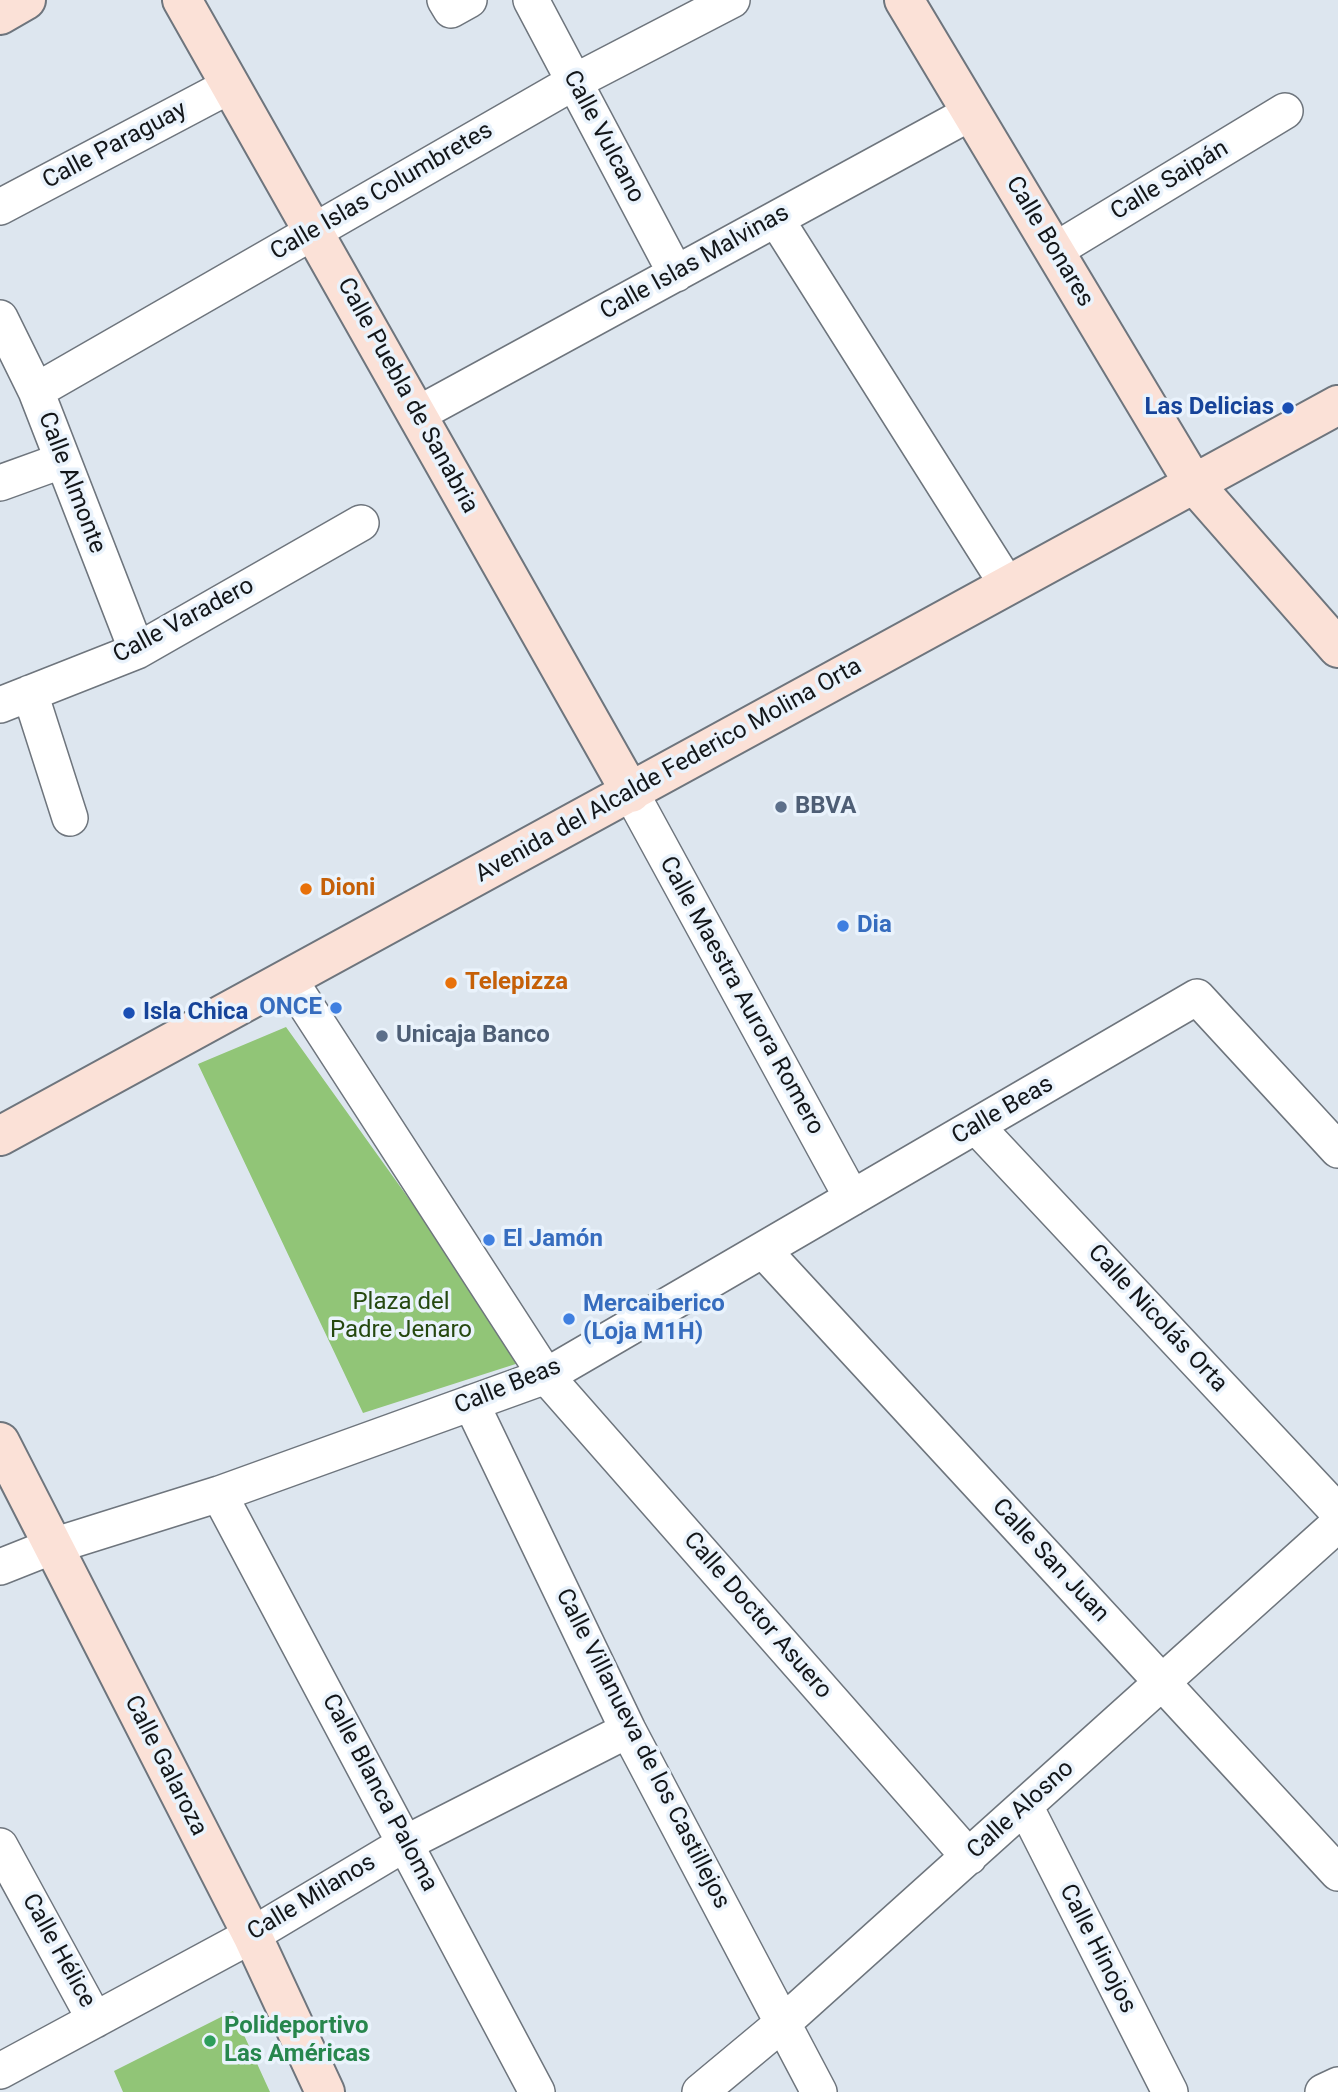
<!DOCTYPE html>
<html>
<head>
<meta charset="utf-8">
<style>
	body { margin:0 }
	canvas { display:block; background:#dde6ef }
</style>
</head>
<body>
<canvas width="1338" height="2092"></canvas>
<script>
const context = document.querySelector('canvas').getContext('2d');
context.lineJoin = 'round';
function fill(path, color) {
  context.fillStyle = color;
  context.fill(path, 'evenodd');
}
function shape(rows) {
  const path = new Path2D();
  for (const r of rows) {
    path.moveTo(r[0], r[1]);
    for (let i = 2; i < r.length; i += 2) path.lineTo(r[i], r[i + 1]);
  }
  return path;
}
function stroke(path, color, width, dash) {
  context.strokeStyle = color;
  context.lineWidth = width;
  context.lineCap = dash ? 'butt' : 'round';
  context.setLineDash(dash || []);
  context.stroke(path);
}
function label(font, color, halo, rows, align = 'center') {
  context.font = font + ' Roboto,sans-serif';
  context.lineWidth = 7;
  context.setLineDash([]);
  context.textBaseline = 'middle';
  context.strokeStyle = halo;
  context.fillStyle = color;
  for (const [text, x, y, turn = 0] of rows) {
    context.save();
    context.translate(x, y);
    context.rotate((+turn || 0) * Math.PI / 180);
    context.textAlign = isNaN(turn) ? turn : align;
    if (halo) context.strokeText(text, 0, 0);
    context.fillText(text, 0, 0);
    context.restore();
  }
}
const green = shape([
	[286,1027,525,1361,363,1413,198,1064],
	[233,2011,270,2092,123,2092,114,2071]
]);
const street = shape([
	[445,0,451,10,469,0],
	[531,0,676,274],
	[0,207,231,85],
	[776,219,1008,586],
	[1054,251,1285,111],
	[0,318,36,391,137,651],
	[36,391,574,82,732,0],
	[418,414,972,112],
	[0,483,61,461],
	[30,693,70,818],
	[0,705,137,651,361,523],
	[631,793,852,1198],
	[289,979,546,1376,969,1857],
	[976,1126,1338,1512],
	[763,1250,1338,1873],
	[471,1403,628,1730,819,2092],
	[219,1494,537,2092],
	[0,1567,53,1546,219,1494,546,1376,1197,997,1338,1150],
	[1025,1806,1170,2092],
	[0,1846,95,2020],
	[0,2071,252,1935,406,1843,628,1730],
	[700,2092,784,2022,1338,1524],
	[1323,2092,1338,2085]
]);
const secondary = shape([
	[182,0,631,793],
	[904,0,1194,484,1338,648],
	[0,15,26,0],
	[0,1136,1338,405],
	[0,1442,252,1935,325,2092]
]);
const markers = [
	[1288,408,7,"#1a4fb4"],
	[781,807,7,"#5c6f8a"],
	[306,889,7,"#e8710a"],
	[843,926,7,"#3f7fe0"],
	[451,983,7,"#e8710a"],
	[336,1008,7,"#3f7fe0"],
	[129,1013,7,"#1a4fb4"],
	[382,1036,7,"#5c6f8a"],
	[489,1240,7,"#3f7fe0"],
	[569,1319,7,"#3f7fe0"],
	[210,2041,7,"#2e9e5b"]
];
const streetNames = [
	["Calle Vulcano",603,137,62],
	["Calle Paraguay",115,146,-28],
	["Calle Saipán",1170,181,-31],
	["Calle Islas Columbretes",382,192,-30],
	["Calle Bonares",1049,242,59],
	["Calle Islas Malvinas",695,263,-29],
	["Calle Puebla de Sanabria",407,396,61],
	["Calle Almonte",71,483,69],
	["Calle Varadero",184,621,-28],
	["Avenida del Alcalde Federico Molina Orta",669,771,-29],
	["Calle Maestra Aurora Romero",741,996,61],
	["Calle Beas",1003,1111,-30],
	["Calle Nicolás Orta",1157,1319,47],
	["Calle Beas",508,1387,-22],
	["Calle San Juan",1050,1561,47],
	["Calle Doctor Asuero",757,1616,49],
	["Calle Villanueva de los Castillejos",642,1749,63],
	["Calle Galaroza",165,1766,63],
	["Calle Blanca Paloma",379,1793,62],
	["Calle Alosno",1021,1810,-42],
	["Calle Milanos",312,1898,-31],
	["Calle Hinojos",1097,1949,63],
	["Calle Hélice",58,1951,61]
];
const transitNames = [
	["Las Delicias",1274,408],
	["Isla Chica",143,1013,"left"]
];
const serviceNames = [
	["BBVA",795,807],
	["Unicaja Banco",396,1036]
];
const foodNames = [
	["Dioni",320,889],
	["Telepizza",465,983]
];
const shopNames = [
	["Dia",857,926],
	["ONCE",322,1008,"right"],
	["El Jamón",503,1240],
	["Mercaiberico",583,1305],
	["(Loja M1H)",583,1333]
];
const parkNames = [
	["Plaza del",401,1303],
	["Padre Jenaro",401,1331]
];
const leisureNames = [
	["Polideportivo",224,2027],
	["Las Américas",224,2055]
];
fill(green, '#91c577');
stroke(street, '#6e757d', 38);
stroke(secondary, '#6e757d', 42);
stroke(street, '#fff', 35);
stroke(secondary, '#fbe1d7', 38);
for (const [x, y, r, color] of markers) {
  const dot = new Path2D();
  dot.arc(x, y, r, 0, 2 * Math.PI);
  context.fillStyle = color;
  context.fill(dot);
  stroke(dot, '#eaf3fc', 2.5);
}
label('24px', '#131619', '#eaf3fc', streetNames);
label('bold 24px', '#164399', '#eaf3fc', transitNames, 'right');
label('bold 24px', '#4e5e75', '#eaf3fc', serviceNames, 'left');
label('bold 24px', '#c56008', '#eaf3fc', foodNames, 'left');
label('bold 24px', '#366cbe', '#eaf3fc', shopNames, 'left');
label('24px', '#25480f', '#eaf3fc', parkNames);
label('bold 24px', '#27864d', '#eaf3fc', leisureNames, 'left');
</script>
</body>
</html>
